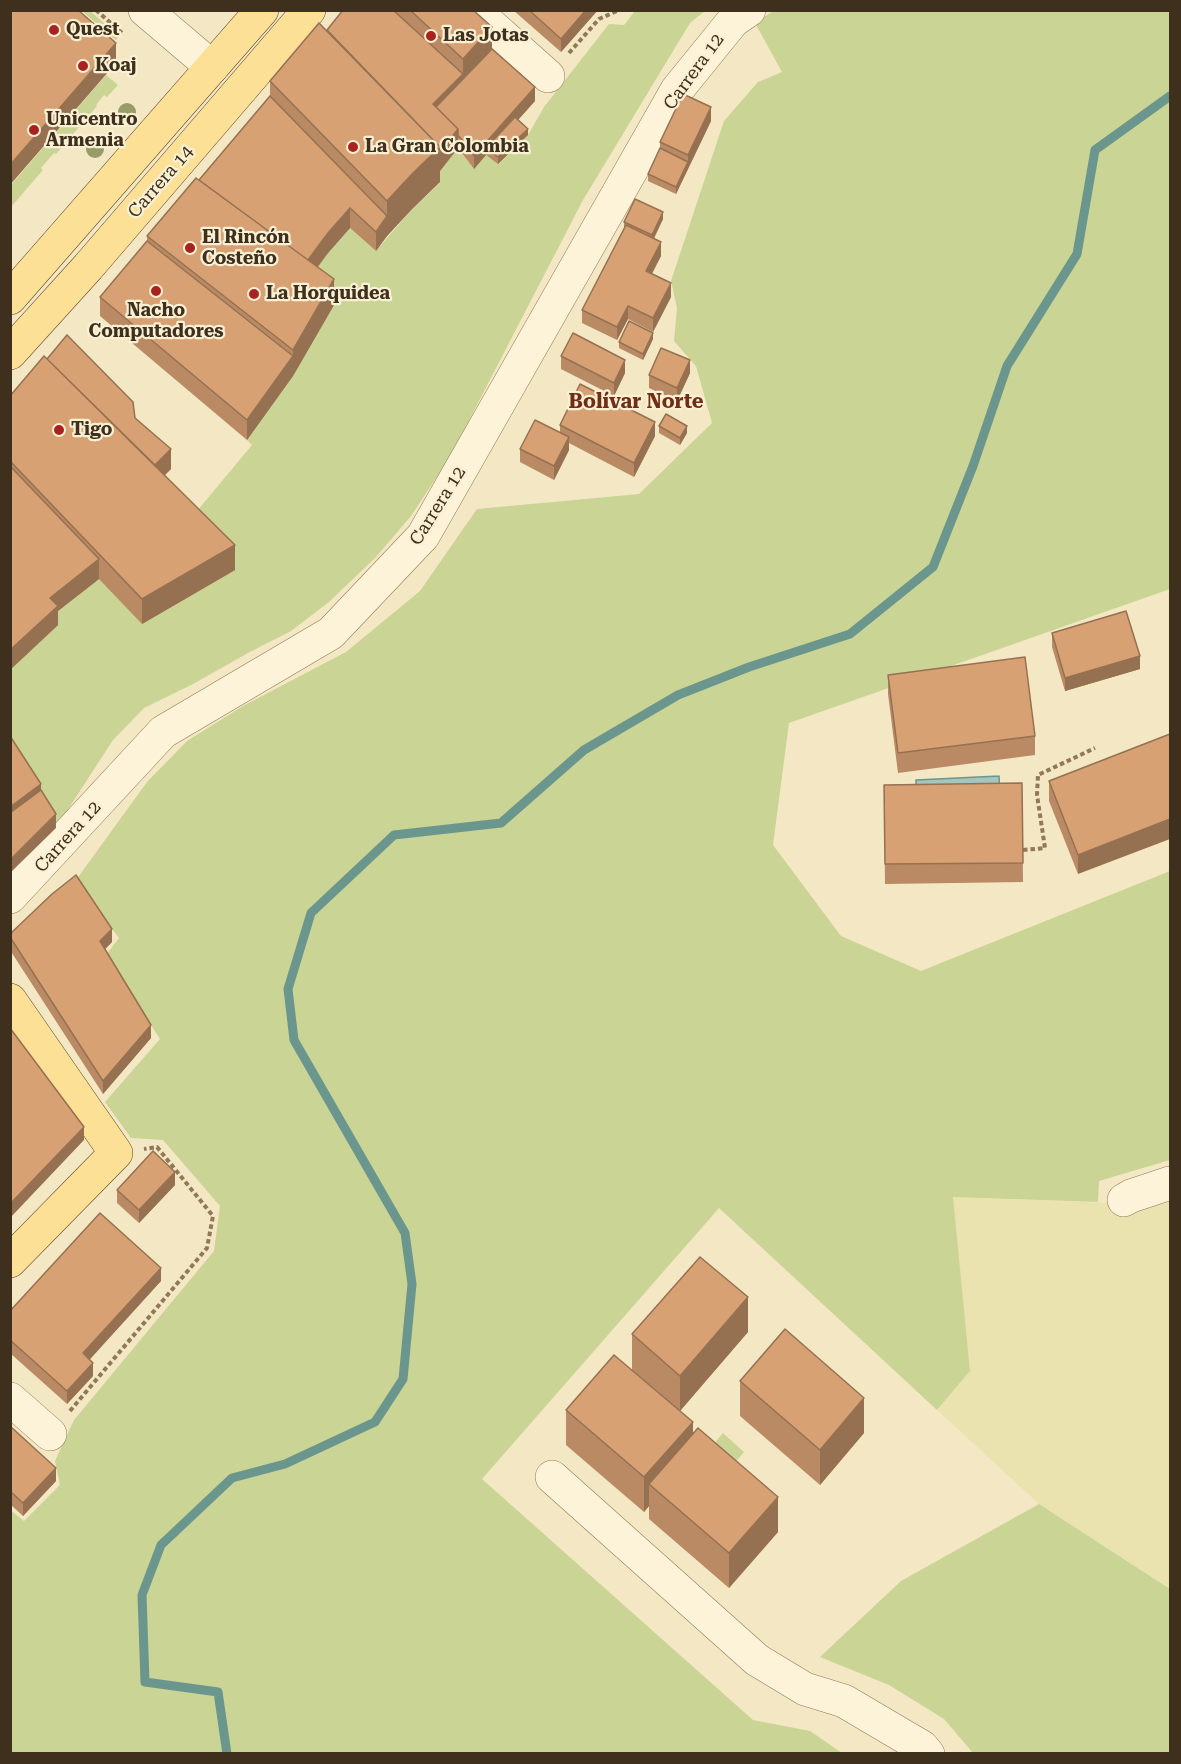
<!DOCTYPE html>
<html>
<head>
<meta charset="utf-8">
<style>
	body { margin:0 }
	#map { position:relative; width:1181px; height:1764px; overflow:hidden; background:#f4e7c3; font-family:"Roboto Serif",serif }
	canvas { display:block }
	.frame { position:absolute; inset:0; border:12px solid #3f2f1d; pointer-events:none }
</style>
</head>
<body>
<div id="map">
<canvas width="1181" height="1764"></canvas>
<div class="frame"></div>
</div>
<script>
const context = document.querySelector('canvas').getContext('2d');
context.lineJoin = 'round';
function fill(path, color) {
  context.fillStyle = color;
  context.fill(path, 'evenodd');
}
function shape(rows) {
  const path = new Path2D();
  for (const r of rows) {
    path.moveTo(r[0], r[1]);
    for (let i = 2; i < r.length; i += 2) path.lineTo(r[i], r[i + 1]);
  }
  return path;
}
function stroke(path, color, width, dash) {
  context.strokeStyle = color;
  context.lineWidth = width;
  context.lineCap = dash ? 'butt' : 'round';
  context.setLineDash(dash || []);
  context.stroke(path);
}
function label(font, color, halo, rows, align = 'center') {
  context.font = font + ' "Roboto Serif",serif';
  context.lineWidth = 4.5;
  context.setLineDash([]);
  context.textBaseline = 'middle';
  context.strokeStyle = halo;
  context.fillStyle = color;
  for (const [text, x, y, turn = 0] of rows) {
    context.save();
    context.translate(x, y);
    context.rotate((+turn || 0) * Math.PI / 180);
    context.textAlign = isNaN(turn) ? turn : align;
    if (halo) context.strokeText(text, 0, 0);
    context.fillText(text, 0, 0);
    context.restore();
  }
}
const farmland = shape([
	[1170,1183,1170,1589,1039,1504,937,1410,970,1371,952,1197,1109,1203]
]);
const green = shape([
	[775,10,1170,11,1170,589,789,723,773,845,841,936,921,971,1170,871,1170,1160,1099,1181,1098,1202,953,1197,970,1371,937,1410,719,1208,482,1479,753,1720,810,1731,842,1753,11,1753,10,1510,24,1521,60,1485,55,1461,74,1420,214,1251,220,1206,163,1140,131,1138,105,1102,160,1039,106,955,119,938,76,880,147,782,187,741,243,706,346,652,420,591,477,509,639,494,712,423,696,366,674,341,677,308,671,281,724,121,758,82,782,72,755,23],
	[82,11,90,11,119,36,116,40],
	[635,11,705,11,690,23,583,200,450,457,411,516,376,557,329,602,291,631,248,653,193,684,144,708,113,740,56,828,11,756,11,670,50,617,99,579,187,523,252,445,247,440,293,376,305,283,328,253,350,228,376,251,413,208,440,183,435,177,458,148,474,169,486,155,499,164,528,135,544,107,609,24,624,25],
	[106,75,118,85,107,97,104,95,96,105,97,106,56,154,54,153,41,168,43,170,11,207,11,185],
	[723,1433,744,1452,719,1481,698,1463],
	[1039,1504,1170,1589,1170,1753,973,1753,944,1719,889,1685,820,1657,901,1581]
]);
const water = shape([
	[999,776,1000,795,916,799,916,780,999,776]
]);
const stream = shape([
	[227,1754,218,1692,145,1682,142,1595,161,1545,232,1478,285,1464,375,1422,403,1379,412,1284,405,1233,294,1040,288,989,311,913,394,835,501,823,584,750,678,695,749,667,850,634,933,567,973,466,1007,366,1077,254,1095,150,1170,96]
]);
const path = shape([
	[96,10,122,33],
	[569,53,599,19,619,10],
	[1023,850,1045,848,1037,795,1038,775,1095,748],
	[70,1411,207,1248,213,1216,157,1147,144,1149]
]);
const minor = shape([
	[145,10,212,67],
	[474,10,548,76],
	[10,897,163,732,331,633,423,536,677,90,733,21,749,10],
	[1124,1200,1131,1196,1170,1183],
	[10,1399,50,1434],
	[552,1477,757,1660,805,1689,844,1701,922,1747,928,1754]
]);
const major = shape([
	[10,298,262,10],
	[10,353,88,267,309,10],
	[10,1000,116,1153,10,1261]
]);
const trees = [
	[127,112],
	[95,149]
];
const wall = shape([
	[343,10,473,10,492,49,535,101,518,120,528,135,498,164,486,155,474,169,458,148,440,171,440,182,413,208,387,236,376,251,350,228,328,253,318,267,334,305,293,376,247,440,100,316,100,297,147,241,147,236,199,180,270,96,270,81,327,30],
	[513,10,598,10,561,52],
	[711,121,676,194,648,181,648,174,660,148,660,142],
	[663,219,654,239,661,256,652,274,671,297,653,332,628,319,617,340,582,323,582,310,624,228,624,222],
	[653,339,643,360,619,348,619,342],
	[561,356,625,373,614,396,561,369],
	[47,359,135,418,171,469,165,475,235,570,142,624,99,579,58,611,58,625,10,670,10,396],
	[690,373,677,401,649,388,649,375],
	[560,425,655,436,634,477,569,443,569,450,554,480,520,462,520,449,560,432],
	[659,426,687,433,680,445,659,433],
	[1052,633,1140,669,1065,691,1052,647],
	[888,675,1035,736,1035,755,898,773,888,694],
	[1170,734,1078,874,1049,801,1049,781],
	[1022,783,1023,882,885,884,884,785],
	[10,934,112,942,105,949,151,1038,103,1094,10,950],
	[175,1185,139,1223,117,1203,117,1190],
	[161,1281,89,1359,93,1376,67,1404,10,1353,10,1311],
	[748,1332,680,1411,632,1370,632,1334],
	[740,1381,864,1433,820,1485,740,1416],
	[566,1410,693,1434,778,1532,729,1588,649,1519,649,1506,644,1512,566,1445],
	[10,1426,56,1481,23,1516,10,1504]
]);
const shadedWall = shape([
	[586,10,598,10,561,52,561,39],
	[492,27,492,62,463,94,463,59],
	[116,43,116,63,10,185,10,165],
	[463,74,463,94,440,117,433,104],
	[535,87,535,101,490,151,486,148,486,155,474,169,474,156],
	[711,107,711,121,676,194,676,187,688,162,688,155],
	[458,129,458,148,440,171,440,182,413,208,387,236,387,201,413,173],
	[528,129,528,135,498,164,498,157],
	[350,208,350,228,328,253,305,283,305,264,328,233],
	[663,212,663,219,652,241,652,235],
	[387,216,387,236,376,251,376,232],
	[661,242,661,256,646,284,646,271],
	[334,279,334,305,293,376,247,440,247,420,293,356,293,350],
	[671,283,671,297,653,332,653,318],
	[628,306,628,319,617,340,617,327],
	[653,333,653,339,643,360,643,354],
	[625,360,625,373,614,396,614,383],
	[690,360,690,373,677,401,677,388],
	[655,422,655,436,634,477,634,463],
	[687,426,687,433,680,445,680,438],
	[569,437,569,450,554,480,554,466],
	[171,449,171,469,152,487,152,468],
	[235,545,235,570,142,624,142,599],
	[99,559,99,579,58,611,58,625,10,670,10,650,50,598],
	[1140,656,1140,669,1065,691,1065,678],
	[41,784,41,803,10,827,10,807],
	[56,814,56,828,10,873,10,860],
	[1170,819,1170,839,1078,874,1078,855],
	[112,929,112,942,100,954,100,941],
	[151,1025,151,1038,103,1094,103,1081],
	[84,1127,84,1140,10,1218,10,1204],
	[175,1172,175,1185,139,1223,139,1210],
	[161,1268,161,1281,83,1367,83,1353],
	[748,1297,748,1332,680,1411,680,1376],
	[93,1363,93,1376,67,1404,67,1391],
	[864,1398,864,1433,820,1485,820,1450],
	[693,1422,693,1458,649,1484,649,1506,644,1512,644,1477],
	[56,1468,56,1481,23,1516,23,1503],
	[778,1497,778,1532,729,1588,729,1553]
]);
const building = shape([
	[10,10,78,10,116,43,10,165,10,10],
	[343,10,393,10,463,74,433,104,458,129,440,152,440,147,327,30,343,10],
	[410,10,473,10,492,27,463,59,410,10],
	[529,10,586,10,561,39,529,10],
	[319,23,440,147,413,173,387,201,270,81,319,23],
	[492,49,535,87,474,156,458,135,458,129,436,107,492,49],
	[683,94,711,107,688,155,660,142,683,94],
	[270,96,387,216,376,232,350,208,328,233,308,260,199,180,270,96],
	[515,117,528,129,498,157,486,148,515,117],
	[660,148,688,162,676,187,648,174,660,148],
	[196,178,334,279,293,350,147,236,196,178],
	[635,199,663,212,652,235,624,222,635,199],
	[626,225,661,242,646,271,671,283,653,318,628,306,617,327,582,310,626,225],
	[147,241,293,356,247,420,100,297,147,241],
	[629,321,653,333,643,354,619,342,629,321],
	[573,333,625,360,614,383,561,356,573,333],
	[67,335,133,402,135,418,171,449,155,465,47,359,67,335],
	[661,348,690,360,677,388,649,375,661,348],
	[44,356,235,545,142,599,10,461,10,396,44,356],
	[580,384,655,422,634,463,560,425,580,384],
	[666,414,687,426,680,438,659,426,666,414],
	[535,420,569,437,554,466,520,449,535,420],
	[10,466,99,559,50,598,58,606,10,650,10,466],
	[1126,611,1140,656,1065,678,1052,633,1126,611],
	[1025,657,1035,736,898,753,888,675,1025,657],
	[1170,734,1170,819,1078,855,1049,781,1170,734],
	[10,736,41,784,10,807,10,736],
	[1022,783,1023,863,885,864,884,785,1022,783],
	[41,790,56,814,10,860,10,813,41,790],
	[76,875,112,929,100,941,151,1025,103,1081,10,937,10,934,52,894,76,875],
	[10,1028,84,1127,10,1204,10,1028],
	[153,1151,175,1172,139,1210,117,1190,153,1151],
	[100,1213,161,1268,83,1353,93,1363,67,1391,10,1340,10,1311,100,1213],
	[700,1257,748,1297,680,1376,632,1334,700,1257],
	[785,1329,864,1398,820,1450,740,1381,785,1329],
	[614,1355,693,1422,644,1477,566,1410,614,1355],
	[10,1426,56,1468,23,1503,10,1491,10,1426],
	[698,1428,778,1497,729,1553,649,1484,698,1428]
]);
const markers = [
	[54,30,6,"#a8231f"],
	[431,36,6,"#a8231f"],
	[83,66,6,"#a8231f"],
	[34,130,6,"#a8231f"],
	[353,147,6,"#a8231f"],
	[190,248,6,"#a8231f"],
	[156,291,6,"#a8231f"],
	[254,294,6,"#a8231f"],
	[59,430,6,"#a8231f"]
];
const poiNames = [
	["Quest",66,30],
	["Las Jotas",443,36],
	["Koaj",95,66],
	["Unicentro",46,120],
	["Armenia",46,141],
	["La Gran Colombia",365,147],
	["El Rincón",202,238],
	["Costeño",202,259],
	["La Horquidea",266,294],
	["Nacho",156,311,"center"],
	["Computadores",156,332,"center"],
	["Tigo",71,430]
];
const streetNames = [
	["Carrera 12",694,72,-54],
	["Carrera 14",161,182,-49],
	["Carrera 12",438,506,-58],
	["Carrera 12",68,837,-48]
];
const neighbourhoodNames = [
	["Bolívar Norte",636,402]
];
fill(farmland, '#eae3af');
fill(green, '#cad495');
fill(water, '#a5c6be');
stroke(water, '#6b968d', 1.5);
stroke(stream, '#6b968d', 9);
stroke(minor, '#917857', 34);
stroke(major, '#5e452b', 34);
stroke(path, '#917857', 4, [4.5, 3]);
stroke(minor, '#fdf3d8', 33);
stroke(major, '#fbe096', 33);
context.fillStyle = '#989c6a';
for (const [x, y] of trees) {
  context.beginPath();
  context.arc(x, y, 9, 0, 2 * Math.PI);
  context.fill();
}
fill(wall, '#b98a64');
fill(shadedWall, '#967151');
fill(building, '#d7a174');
stroke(building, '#967151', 1.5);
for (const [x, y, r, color] of markers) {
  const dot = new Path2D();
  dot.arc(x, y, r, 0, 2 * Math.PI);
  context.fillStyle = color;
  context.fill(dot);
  stroke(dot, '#faf0d4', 2);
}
label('bold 18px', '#3f2f1d', '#faf0d4', poiNames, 'left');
label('18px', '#3f2f1d', '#faf0d4', streetNames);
label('bold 20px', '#712d16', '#faf0d4', neighbourhoodNames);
</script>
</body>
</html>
